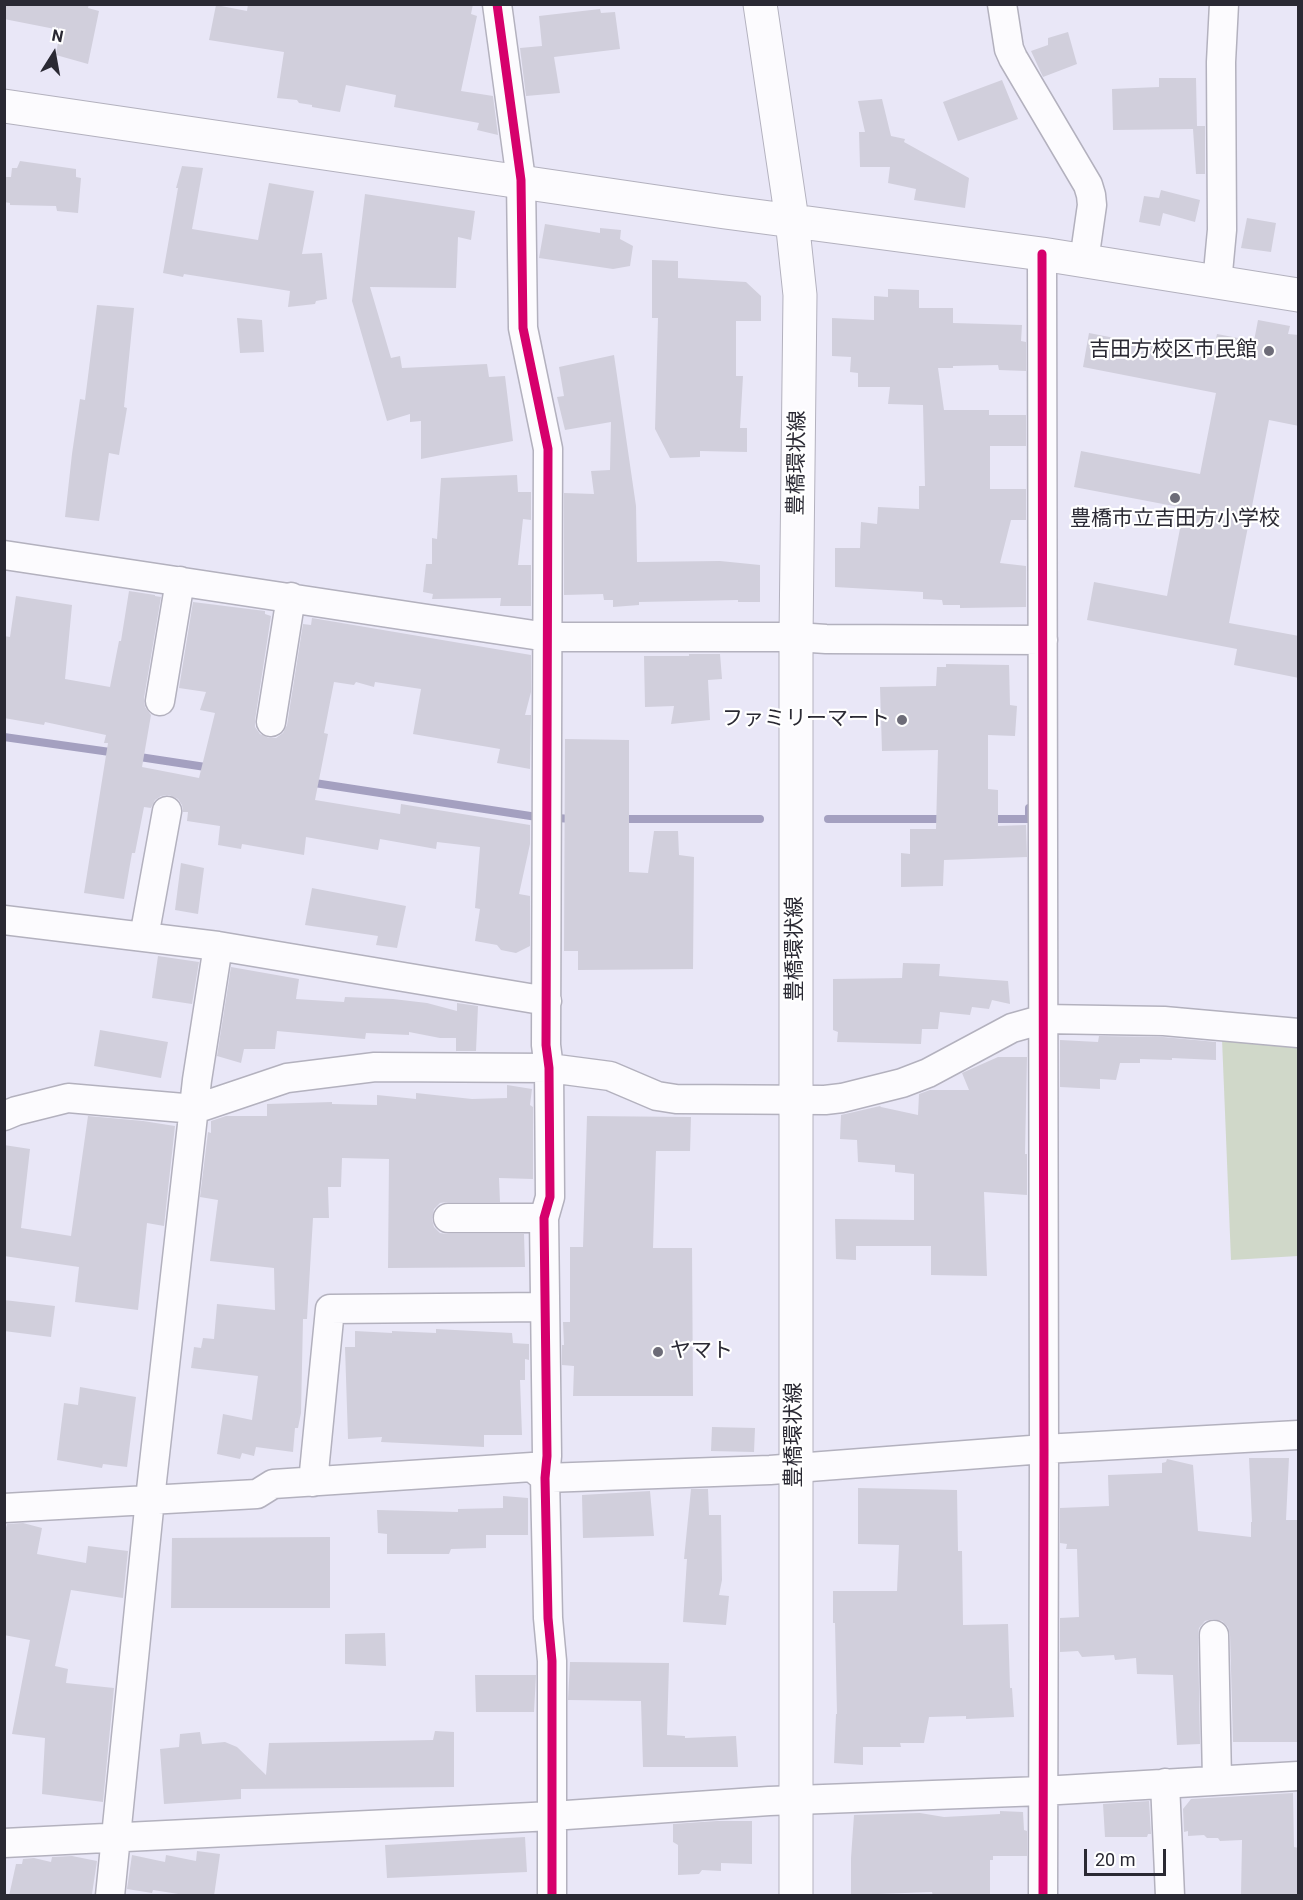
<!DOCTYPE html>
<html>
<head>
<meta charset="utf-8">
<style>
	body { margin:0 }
	#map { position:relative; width:1303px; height:1900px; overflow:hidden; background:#e9e7f7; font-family:Roboto,sans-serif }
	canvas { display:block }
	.frame { position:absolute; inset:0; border:6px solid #2a2933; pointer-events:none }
	.north { position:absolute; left:24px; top:24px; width:60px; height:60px; -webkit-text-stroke:4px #fff; paint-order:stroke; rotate:11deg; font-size:16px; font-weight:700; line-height:24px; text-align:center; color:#2a2933 }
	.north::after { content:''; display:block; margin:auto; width:21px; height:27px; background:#2a2933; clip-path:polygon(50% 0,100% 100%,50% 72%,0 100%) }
	.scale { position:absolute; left:1084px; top:1849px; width:82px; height:27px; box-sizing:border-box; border:3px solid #2a2933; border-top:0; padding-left:8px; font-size:18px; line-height:21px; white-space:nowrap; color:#2a2933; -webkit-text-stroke:4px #fff; paint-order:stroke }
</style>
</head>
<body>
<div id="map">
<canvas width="1303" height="1900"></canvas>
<div class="frame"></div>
<div class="north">N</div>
<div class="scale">20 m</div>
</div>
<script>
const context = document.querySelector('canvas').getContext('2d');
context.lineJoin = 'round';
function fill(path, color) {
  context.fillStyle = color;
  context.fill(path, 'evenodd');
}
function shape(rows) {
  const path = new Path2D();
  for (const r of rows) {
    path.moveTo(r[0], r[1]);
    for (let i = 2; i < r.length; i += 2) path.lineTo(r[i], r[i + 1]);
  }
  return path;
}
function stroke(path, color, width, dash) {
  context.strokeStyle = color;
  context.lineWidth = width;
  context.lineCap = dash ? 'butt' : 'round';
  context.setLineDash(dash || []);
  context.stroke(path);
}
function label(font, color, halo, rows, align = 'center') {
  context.font = font + ' Roboto,"Noto Sans JP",sans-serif';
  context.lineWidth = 4.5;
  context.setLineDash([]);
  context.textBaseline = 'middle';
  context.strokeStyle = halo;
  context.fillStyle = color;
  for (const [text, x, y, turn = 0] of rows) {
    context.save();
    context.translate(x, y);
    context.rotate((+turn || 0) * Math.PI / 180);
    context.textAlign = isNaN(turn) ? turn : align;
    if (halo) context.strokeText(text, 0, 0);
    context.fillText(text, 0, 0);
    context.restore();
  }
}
const green = shape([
	[1222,1039,1298,1047,1298,1256,1231,1260]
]);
const stream = shape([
	[4,737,117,753],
	[133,756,212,768],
	[308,782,537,817,574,819],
	[620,819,760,819],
	[828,819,947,819],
	[987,819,1029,819,1029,808]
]);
const building = shape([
	[4,4,89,4,88,8,99,11,88,64,56,55,60,30,4,19],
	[248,4,473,4,471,14,477,16,461,91,493,96,498,135,477,130,479,123,394,107,396,95,346,85,340,112,312,107,312,105,299,103,297,100,277,98,284,52,209,40,216,5,247,11],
	[600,9,601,13,615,12,620,49,554,57,560,93,526,96,520,48,542,46,539,16],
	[1068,32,1077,64,1043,77,1031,51,1048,45,1048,38],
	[1159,78,1196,78,1197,126,1205,126,1205,174,1196,174,1193,129,1113,130,1112,89,1159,87],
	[1002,80,1018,119,958,141,943,102],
	[882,99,891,136,905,139,904,142,969,178,965,208,914,200,916,189,888,183,890,167,860,167,859,132,865,132,858,101],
	[20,161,76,169,76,177,81,178,78,213,57,211,56,206,10,205,10,203,4,202,4,177,11,177,12,168,17,168],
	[182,166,203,168,192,229,258,240,269,183,314,191,302,254,322,253,327,299,316,301,315,304,288,307,290,291,184,274,183,277,163,273,178,188,176,188],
	[1161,190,1200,200,1195,222,1163,213,1160,226,1139,222,1144,196,1159,198],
	[365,194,475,211,471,240,458,237,456,288,370,287,391,358,400,356,402,368,487,364,489,377,505,376,513,441,421,459,421,421,410,422,410,414,387,421,352,301],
	[1247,218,1276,223,1271,252,1241,248],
	[545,224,600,233,600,228,621,230,620,239,633,246,630,266,613,269,539,258],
	[652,260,678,261,678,278,746,282,761,296,761,321,736,321,736,376,743,376,740,428,747,428,747,452,700,451,700,457,670,458,655,429,658,318,652,318],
	[888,289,919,290,919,308,953,308,953,323,1022,325,1021,341,1026,342,1026,371,999,370,998,365,953,366,953,368,938,368,944,410,989,410,989,415,1026,415,1026,446,990,446,990,489,1026,489,1026,520,1011,520,1000,563,1026,566,1026,607,960,608,960,605,943,605,942,600,923,599,923,592,835,587,835,548,860,548,861,522,877,524,878,507,919,509,919,486,925,486,923,405,888,404,890,387,858,387,858,373,850,372,851,357,832,356,832,318,874,320,874,296,888,297],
	[97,305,134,308,124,407,127,408,119,455,109,453,99,521,65,517,72,454,80,399,85,400],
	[237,318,262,320,264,352,240,353],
	[1258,320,1290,326,1288,334,1299,335,1299,426,1269,420,1229,623,1299,636,1299,678,1234,665,1237,649,1087,620,1094,582,1167,596,1184,508,1074,487,1081,451,1200,474,1216,393,1083,367,1089,333,1212,357,1217,334,1254,341],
	[614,355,636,506,637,562,720,561,760,565,760,602,738,602,738,600,639,602,639,605,613,607,613,600,604,600,603,594,564,595,564,493,594,494,591,471,610,470,611,422,565,430,557,397,564,396,559,367],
	[517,475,518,492,531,492,531,520,523,519,518,565,531,565,531,606,500,606,501,598,432,599,433,594,423,592,426,564,432,564,432,538,437,539,441,478],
	[129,591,155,595,155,596,161,597,144,698,145,707,151,715,142,767,199,778,215,713,200,710,206,692,179,688,193,602,265,611,265,614,271,616,255,720,255,727,260,734,269,738,276,738,283,733,287,725,303,624,311,625,312,618,531,655,531,692,525,715,531,715,530,769,497,763,500,749,413,734,421,689,375,682,374,687,356,682,354,685,334,682,324,733,328,734,315,800,400,814,401,804,530,825,530,844,519,894,530,896,530,946,516,953,501,950,497,945,475,941,480,909,475,908,480,847,437,842,436,849,380,839,378,850,306,837,304,855,242,844,241,849,218,845,220,826,187,821,188,812,183,812,182,805,178,799,169,795,161,796,155,800,151,808,144,807,135,853,132,853,124,899,84,893,108,743,104,743,106,735,45,722,44,725,4,718,4,636,10,637,16,596,72,605,65,679,110,687,119,641,121,641],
	[689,654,720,654,722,679,708,680,710,720,671,724,674,706,645,707,644,656,689,656],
	[946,664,1009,665,1010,705,1017,706,1015,736,988,735,988,789,998,790,998,826,1026,825,1027,857,944,860,943,886,901,887,901,853,910,854,910,829,936,829,938,750,882,751,880,687,936,686,937,667,946,667],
	[565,739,629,740,629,872,648,873,654,831,678,831,679,855,694,857,693,969,578,970,578,951,564,951],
	[181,863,204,868,198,914,175,910],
	[312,888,406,906,397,948,376,945,378,936,305,925],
	[158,956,199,962,192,1004,152,998],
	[903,963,940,964,939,976,1008,981,1010,1004,992,1000,989,1009,972,1007,970,1015,940,1012,938,1029,922,1029,921,1044,837,1042,838,1032,833,1030,833,979,902,978],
	[231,967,299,979,296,999,344,1002,345,997,393,999,427,1003,457,1011,457,1003,478,1006,476,1051,456,1051,456,1038,440,1038,409,1032,409,1035,366,1033,365,1039,277,1031,275,1049,244,1049,241,1063,217,1056],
	[100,1030,168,1042,161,1078,94,1066],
	[1099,1036,1163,1037,1216,1042,1216,1060,1172,1058,1172,1060,1140,1059,1140,1063,1120,1063,1116,1080,1100,1079,1100,1089,1060,1087,1060,1040,1098,1042],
	[998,1057,1027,1057,1025,1154,1027,1154,1027,1195,984,1192,987,1276,931,1275,931,1246,856,1246,856,1260,836,1259,835,1219,914,1220,914,1174,895,1172,895,1165,858,1162,857,1140,840,1139,841,1115,880,1106,881,1107,918,1115,919,1094,930,1090,969,1090,962,1073],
	[507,1085,532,1089,530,1105,533,1107,533,1179,499,1178,500,1202,447,1202,440,1203,434,1209,432,1219,434,1227,440,1233,447,1234,524,1234,525,1267,388,1268,389,1159,342,1158,341,1187,328,1187,329,1218,313,1218,307,1319,303,1319,301,1413,298,1428,295,1428,293,1452,256,1447,254,1456,242,1453,240,1459,217,1454,223,1414,252,1420,258,1376,191,1368,194,1347,201,1348,203,1338,214,1339,217,1304,275,1310,274,1268,210,1261,218,1200,200,1197,208,1132,211,1133,211,1121,226,1116,267,1116,267,1104,332,1102,332,1104,377,1105,377,1095,416,1099,416,1093,472,1099,507,1098],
	[88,1116,143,1121,175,1126,164,1226,147,1223,138,1310,75,1302,79,1267,4,1256,4,1145,30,1149,21,1228,71,1236],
	[587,1116,691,1117,690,1151,656,1151,653,1248,692,1248,693,1396,573,1396,574,1366,562,1365,562,1345,564,1345,563,1322,570,1322,570,1247,583,1247],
	[4,1300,55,1306,51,1337,4,1331],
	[436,1329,512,1333,513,1343,529,1344,529,1360,525,1359,525,1380,520,1380,522,1435,484,1435,484,1447,381,1442,382,1437,348,1439,345,1347,355,1347,355,1331,392,1333,392,1331,436,1333],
	[80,1387,136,1397,127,1467,103,1464,102,1468,57,1460,64,1403,78,1405],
	[712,1427,755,1428,754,1452,711,1451],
	[1249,1458,1289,1458,1286,1520,1299,1520,1299,1742,1233,1742,1230,1634,1228,1627,1222,1621,1213,1619,1205,1621,1199,1628,1198,1635,1200,1744,1177,1745,1173,1675,1137,1674,1136,1658,1115,1660,1114,1655,1082,1657,1078,1651,1060,1652,1060,1618,1079,1617,1077,1549,1066,1549,1067,1544,1060,1543,1060,1508,1109,1506,1108,1475,1162,1473,1162,1463,1166,1462,1167,1459,1193,1465,1198,1531,1251,1537,1251,1522,1252,1522],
	[858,1488,957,1490,958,1551,962,1551,963,1625,1008,1624,1010,1688,1012,1688,1014,1717,966,1719,966,1716,929,1717,924,1743,900,1743,901,1747,863,1747,863,1765,834,1763,836,1714,837,1714,835,1623,833,1623,833,1591,897,1591,899,1545,858,1544],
	[691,1489,708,1489,709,1515,721,1515,722,1580,719,1595,729,1596,726,1625,683,1622,687,1559,684,1559],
	[650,1491,654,1536,583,1538,582,1495],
	[503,1496,528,1498,528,1535,486,1535,486,1548,451,1549,449,1554,387,1554,387,1534,378,1533,377,1510,458,1512,458,1509,503,1508],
	[23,1523,42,1528,37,1554,86,1563,88,1546,128,1551,123,1598,71,1590,55,1666,68,1669,66,1683,114,1688,103,1802,42,1794,45,1738,12,1734,30,1640,4,1635,4,1536,7,1524],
	[330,1537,330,1608,171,1608,172,1538],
	[385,1633,386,1666,345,1664,345,1634],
	[570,1662,669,1663,667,1735,685,1736,685,1738,736,1736,738,1767,643,1767,641,1701,568,1700],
	[475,1675,536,1675,534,1712,476,1712],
	[435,1731,454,1732,454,1787,241,1789,241,1799,164,1804,160,1749,179,1747,180,1734,200,1732,202,1744,225,1742,237,1747,266,1775,269,1743,433,1740],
	[1293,1793,1294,1847,1299,1848,1299,1896,1241,1896,1242,1840,1220,1841,1218,1838,1207,1838,1204,1835,1188,1836,1188,1831,1184,1832,1183,1809,1191,1799],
	[1149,1801,1151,1834,1148,1834,1147,1837,1105,1837,1103,1804],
	[1000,1811,1023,1812,1024,1830,1027,1831,1027,1856,993,1856,993,1860,990,1860,990,1896,933,1896,932,1892,851,1895,851,1858,854,1815,920,1813,944,1817,1000,1814],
	[717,1821,752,1821,752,1864,721,1863,721,1871,702,1870,699,1874,678,1875,678,1845,673,1842,673,1824],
	[525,1837,527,1872,387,1878,385,1845],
	[197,1851,220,1854,214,1896,191,1896,153,1890,152,1893,127,1889,132,1855,165,1862,166,1855,196,1861],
	[72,1856,97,1861,92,1894,9,1896,16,1864,22,1864,23,1859,34,1858,51,1862,52,1857]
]);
const street = shape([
	[497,4,521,180,523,328,548,449,546,1045,549,1068,550,1197,544,1218,547,1456,545,1478,548,1618,552,1661,552,1896],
	[1002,4,1009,49,1013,58,1088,185,1091,195,1092,205,1084,261],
	[1042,254,1044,1449,1043,1896],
	[1217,283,1222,230,1221,62,1224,4],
	[4,555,547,637,796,637,826,639,1043,640],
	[160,701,180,581],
	[271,722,291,597],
	[4,920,218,946,547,1001],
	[144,937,167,811],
	[4,1116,16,1111,68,1098,195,1109,287,1078,375,1067,549,1068,610,1076,657,1096,676,1099,825,1100,842,1098,902,1083,928,1073,1012,1028,1044,1019,1164,1021,1298,1033],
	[448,1218,544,1218],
	[313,1482,330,1309,545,1307],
	[4,1508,257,1494,273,1484,532,1467,545,1478,770,1470,1044,1449,1298,1435],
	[1214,1635,1217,1780],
	[1165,1783,1170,1896],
	[4,1843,552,1816,769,1801,1042,1791,1298,1776],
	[110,1896,150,1499,197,1080,218,946]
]);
const secondary = shape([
	[760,4,792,220,800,295,796,637,796,1896],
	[4,106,725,212,1042,254,1298,295]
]);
const cycleway = shape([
	[497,4,521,180,523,328,548,449,546,1045,549,1068,550,1197,544,1218,547,1456,545,1478,548,1618,552,1661,552,1896],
	[1042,254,1044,1449,1043,1896]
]);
const markers = [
	[1269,351,6,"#6d6c78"],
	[1175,498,6,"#6d6c78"],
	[902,720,6,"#6d6c78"],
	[658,1352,6,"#6d6c78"]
];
const poiNames = [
	["吉田方校区市民館",1257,351],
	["豊橋市立吉田方小学校",1175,520,"center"],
	["ファミリーマート",890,720],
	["ヤマト",670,1352,"left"]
];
const streetNames = [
	["豊橋環状線",798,463,-89],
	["豊橋環状線",796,949,-90],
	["豊橋環状線",795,1435,-90]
];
fill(green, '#d0d8c9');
stroke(stream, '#a4a0c0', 8);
fill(building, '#d1cfdc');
stroke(street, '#b3b1be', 31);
stroke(secondary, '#b3b1be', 35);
stroke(street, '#fcfbfe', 28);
stroke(secondary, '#fcfbfe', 33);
stroke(cycleway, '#d6006c', 9);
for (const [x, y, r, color] of markers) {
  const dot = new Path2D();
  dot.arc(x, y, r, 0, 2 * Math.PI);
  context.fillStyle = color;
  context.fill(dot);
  stroke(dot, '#fff', 2);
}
label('21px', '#2a2933', '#fff', poiNames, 'right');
label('21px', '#2a2933', '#fff', streetNames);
</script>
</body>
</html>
